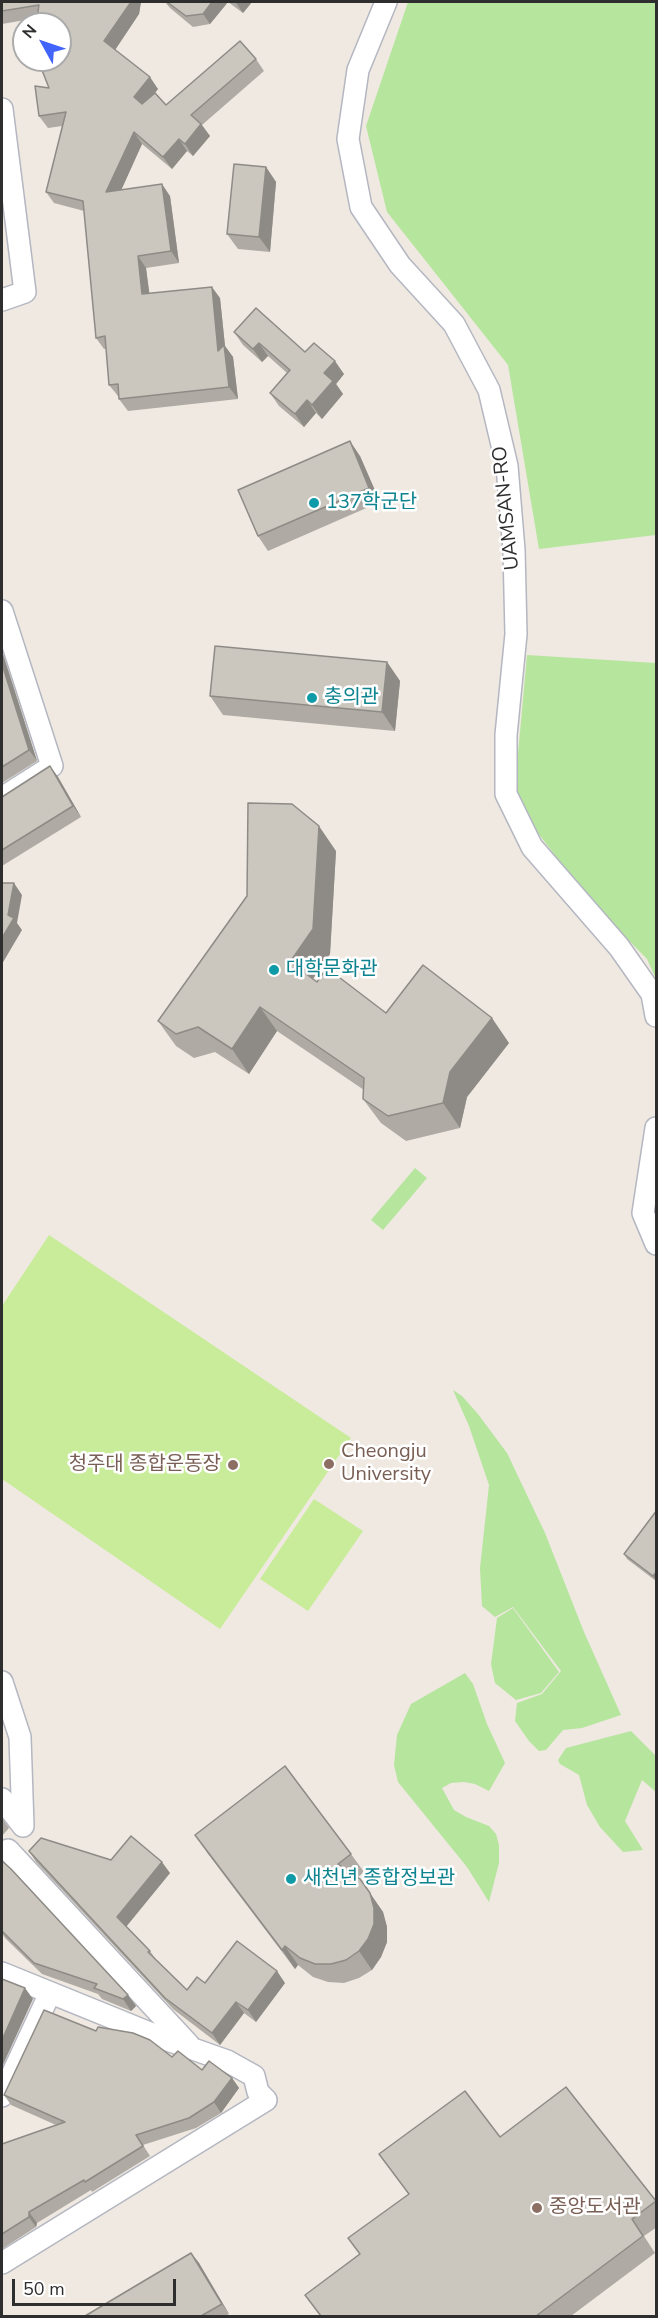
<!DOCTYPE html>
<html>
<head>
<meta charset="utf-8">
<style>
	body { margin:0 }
	#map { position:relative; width:658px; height:2318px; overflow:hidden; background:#efe9e1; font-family:"Nunito Sans",sans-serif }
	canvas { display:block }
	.frame { position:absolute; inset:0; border:3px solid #2e2e2e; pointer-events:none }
	.north { position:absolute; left:12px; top:12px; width:60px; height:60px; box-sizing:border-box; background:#fff; border:2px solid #ababab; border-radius:50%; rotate:310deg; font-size:16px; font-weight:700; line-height:24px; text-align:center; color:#2e2e2e }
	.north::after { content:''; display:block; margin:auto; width:21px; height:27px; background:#4264fb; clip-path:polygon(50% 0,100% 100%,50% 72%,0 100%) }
	.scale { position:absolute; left:12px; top:2279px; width:164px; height:27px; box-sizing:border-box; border:3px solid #2e2e2e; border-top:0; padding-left:8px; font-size:18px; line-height:21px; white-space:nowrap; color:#2e2e2e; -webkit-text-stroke:4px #fff; paint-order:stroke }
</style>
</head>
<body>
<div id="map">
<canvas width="658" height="2318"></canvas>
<div class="frame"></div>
<div class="north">N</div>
<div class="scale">50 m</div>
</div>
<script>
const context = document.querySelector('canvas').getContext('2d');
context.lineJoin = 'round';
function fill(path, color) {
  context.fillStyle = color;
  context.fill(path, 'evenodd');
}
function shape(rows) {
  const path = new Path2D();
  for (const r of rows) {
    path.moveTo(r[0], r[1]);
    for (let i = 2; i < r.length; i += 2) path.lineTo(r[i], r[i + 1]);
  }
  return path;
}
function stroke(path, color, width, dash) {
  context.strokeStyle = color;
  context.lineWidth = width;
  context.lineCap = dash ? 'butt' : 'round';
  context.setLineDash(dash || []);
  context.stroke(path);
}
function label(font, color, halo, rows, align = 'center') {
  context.font = font + ' "Nunito Sans","Noto Sans KR",sans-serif';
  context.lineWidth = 5;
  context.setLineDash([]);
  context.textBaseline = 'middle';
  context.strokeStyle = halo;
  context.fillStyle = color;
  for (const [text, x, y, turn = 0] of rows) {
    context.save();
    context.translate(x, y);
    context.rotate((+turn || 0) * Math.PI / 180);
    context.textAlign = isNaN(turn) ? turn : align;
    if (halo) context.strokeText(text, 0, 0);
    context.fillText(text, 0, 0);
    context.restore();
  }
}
const green = shape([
	[408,2,656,2,656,535,539,549,508,365,387,212,366,126],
	[527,655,656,663,656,979,647,959,588,899,538,833,515,787],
	[415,1168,427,1178,383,1230,371,1220],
	[453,1390,462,1396,478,1414,507,1453,545,1533,584,1632,621,1715,582,1728,563,1730,546,1750,539,1751,529,1741,515,1721,517,1703,542,1694,561,1671,513,1607,495,1617,482,1606,480,1568,489,1485,469,1426],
	[513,1608,559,1672,541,1693,516,1700,495,1683,491,1664,497,1618],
	[465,1673,473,1684,487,1724,505,1763,489,1791,475,1784,464,1782,451,1783,442,1788,454,1810,466,1817,489,1826,496,1834,499,1845,499,1863,489,1902,467,1867,398,1782,394,1765,397,1735,411,1704],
	[631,1731,656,1756,656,1792,642,1780,625,1821,643,1850,623,1852,600,1827,587,1805,579,1775,560,1764,558,1760,566,1748]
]);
const pitch = shape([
	[49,1235,351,1438,220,1629,2,1479,2,1306],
	[314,1499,363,1531,308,1611,260,1579]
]);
const minor = shape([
	[386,2,358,70,348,139,361,207,400,265,454,324,489,390,507,466,514,550,516,634,506,735,506,794,532,847,619,947,652,994,656,1016],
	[2,109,25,292,2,300],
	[2,611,52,766,2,798],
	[656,1128,643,1213,656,1244],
	[2,1682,20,1737,23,1826],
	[2,1799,23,1826],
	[8,1850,189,2045],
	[2,1973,162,2038,227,2061,254,2076,258,2092,266,2100,2,2263],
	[2,2096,50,1993]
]);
const wall = shape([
	[2,2,141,2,139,14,115,50,158,89,154,94,166,105,256,59,264,71,202,125,210,136,193,156,187,151,172,169,142,144,121,190,170,196,179,263,146,268,149,293,220,298,225,346,233,357,238,399,128,411,119,399,119,396,118,396,109,385,106,349,104,349,96,338,84,211,54,203,46,192,62,126,48,128,39,116,49,88,37,18,2,24],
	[165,2,228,2,210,24,193,27,170,8],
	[228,2,252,2,243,13],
	[266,167,276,182,270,252,238,249,227,234],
	[234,332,305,352,344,374,336,384,343,394,322,419,316,413,304,427,279,406,270,393,287,373,268,356,262,362,243,345],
	[360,456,380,502,268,551,258,536],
	[2,651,37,761,2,783],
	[387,662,400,681,395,731,223,715,210,696],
	[50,766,58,777,81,817,2,866,2,797],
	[336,851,330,954,313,979,317,982,386,1013,509,1043,467,1097,460,1128,406,1141,381,1123,363,1099,364,1090,277,1031,249,1074,215,1052,194,1058,176,1046,158,1021],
	[657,1510,656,1581,627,1559,624,1554],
	[2,1818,9,1828,2,1836],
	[195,1835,351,1854,364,1872,358,1877,383,1912,387,1927,387,1942,381,1957,372,1970,359,1978,344,1983,328,1982,313,1977,298,1965,295,1969,208,1854],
	[29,1851,111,1860,170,1873,126,1927,150,1951,157,1961,187,1990,205,1983,285,1983,256,2022,244,2013,220,2045,173,2009,36,1862],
	[2,1861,136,2006,131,2011,102,1999,98,1994,42,1974,5,1938,2,1933],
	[96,2031,172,2057,202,2070,232,2078,239,2088,221,2113,196,2128,143,2145,150,2156,92,2192,91,2190,37,2223,36,2227,2,2249,2,2144,56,2125,11,2105,4,2095],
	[566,2087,657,2203,657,2227,644,2236,655,2253,571,2316,320,2316,305,2295,359,2254,500,2137],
	[191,2253,199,2263,229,2314,225,2316,85,2316]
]);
const shadedWall = shape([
	[131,2,141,2,139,14,113,53,104,41],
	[212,2,228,2,210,24,203,14],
	[237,2,252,2,243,13,236,3],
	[150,77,158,89,142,109,134,97],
	[201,124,210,136,193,156,185,144],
	[134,132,142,144,115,204,106,192],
	[179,139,187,151,172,169,163,157],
	[266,167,276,182,270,252,259,237],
	[162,184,170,196,179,263,171,251],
	[138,256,146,268,151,305,142,294],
	[212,287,220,298,225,346,233,357,238,399,229,387,218,351],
	[259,343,268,356,262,362,253,349],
	[335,361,344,374,336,384,343,394,322,419,312,405,324,373],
	[307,400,316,413,304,427,295,414],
	[350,441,360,456,380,502,369,488],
	[2,651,37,761,29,750,2,664],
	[387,662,400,681,395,731,382,712],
	[50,766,58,777,81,817,73,806],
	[319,826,336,851,330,954,307,987,290,962],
	[14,883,22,895,17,923,22,930,2,964,2,938,8,915],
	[260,1007,277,1031,249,1074,232,1049],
	[492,1018,509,1043,467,1097,460,1128,443,1103,450,1072],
	[657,1571,656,1581,653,1576],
	[162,1862,170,1873,125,1928,117,1917],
	[370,1893,383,1912,387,1927,387,1942,381,1957,372,1970,359,1951],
	[285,1946,298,1965,295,1969,282,1950],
	[277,1971,285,1983,256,2022,248,2010],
	[25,1988,33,1999,2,2067,2,2040],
	[128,1995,136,2006,131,2011,123,1999],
	[236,2002,244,2013,220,2045,212,2033],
	[232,2078,239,2088,221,2113,214,2102],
	[29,2212,37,2223,36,2227,29,2217],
	[191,2253,199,2263,229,2314,222,2304]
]);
const building = shape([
	[2,2,131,2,104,41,150,77,134,97,142,104,155,93,166,105,240,41,256,59,191,115,201,124,185,144,179,139,163,157,134,132,106,192,162,184,171,251,138,256,142,294,212,287,218,351,224,345,229,387,119,399,118,384,109,385,105,336,96,338,83,201,46,192,66,112,39,116,35,86,49,88,38,60,60,60,60,24,36,24,39,5,2,11,2,2],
	[167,2,212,2,203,14,186,16,167,2],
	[234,164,266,167,259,237,227,234,234,164],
	[256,308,305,352,314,343,335,361,324,373,333,381,312,405,307,400,295,414,270,393,290,370,259,343,253,349,234,332,256,308],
	[350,441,369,488,258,536,238,490,350,441],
	[215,646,387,662,382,712,210,696,215,646],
	[2,664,29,750,2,767,2,664],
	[50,766,73,806,2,850,2,797,50,766],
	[248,803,292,804,319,826,313,929,290,962,317,982,327,968,386,1013,423,965,492,1018,450,1072,443,1103,388,1116,363,1099,364,1078,260,1007,232,1049,198,1027,176,1034,158,1021,247,896,248,803],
	[2,883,14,883,8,915,14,918,2,938,2,883],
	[657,1510,657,1571,653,1576,624,1554,657,1510],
	[285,1766,351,1854,338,1864,360,1879,370,1893,374,1908,374,1924,368,1939,359,1951,346,1960,331,1964,315,1964,300,1958,285,1946,282,1950,195,1835,285,1766],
	[131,1836,162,1862,117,1917,150,1951,148,1952,187,1990,197,1977,205,1983,237,1941,277,1971,248,2010,236,2002,212,2033,165,1998,29,1851,41,1838,111,1860,131,1836],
	[2,1861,11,1869,128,1995,123,1999,94,1988,97,1984,34,1963,2,1931,2,1861],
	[2,1979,25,1988,2,2040,2,1979],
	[44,2010,96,2031,98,2027,133,2033,150,2040,172,2057,178,2051,202,2070,209,2061,232,2078,214,2102,189,2118,136,2135,143,2146,85,2182,84,2180,29,2212,29,2217,2,2234,2,2144,65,2122,4,2095,44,2010],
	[566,2087,656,2201,632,2219,643,2236,536,2316,321,2316,305,2295,360,2254,348,2238,409,2194,379,2154,465,2091,500,2137,566,2087],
	[191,2253,222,2304,201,2316,85,2316,191,2253]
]);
const markers = [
	[314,503,6,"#0f9aa8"],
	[312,698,6,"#0f9aa8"],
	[274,970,6,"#0f9aa8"],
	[329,1464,6,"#8d6e63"],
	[233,1465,6,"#8d6e63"],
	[291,1879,6,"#0f9aa8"],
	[537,2208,6,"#8d6e63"]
];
const cultureNames = [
	["137학군단",326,503],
	["충의관",324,698],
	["대학문화관",286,970],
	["새천년 종합정보관",303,1879]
];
const streetNames = [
	["UAMSAN-RO",507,508,-96]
];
const educationNames = [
	["Cheongju",341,1452],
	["University",341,1475],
	["청주대 종합운동장",221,1465,"right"],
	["중앙도서관",549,2208]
];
fill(green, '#b6e59e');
fill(pitch, '#c9ec9a');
stroke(minor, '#b4b7c1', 24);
stroke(minor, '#fff', 21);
fill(wall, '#afaba4');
fill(shadedWall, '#8e8b86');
fill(building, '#cbc7bf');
stroke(building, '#8e8b86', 1.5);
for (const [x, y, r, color] of markers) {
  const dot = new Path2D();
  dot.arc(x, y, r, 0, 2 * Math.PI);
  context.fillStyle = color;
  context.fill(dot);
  stroke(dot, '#fff', 2);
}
label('20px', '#0d838f', '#fff', cultureNames, 'left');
label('20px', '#2e2e2e', '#fff', streetNames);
label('20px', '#785e54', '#fff', educationNames, 'left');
</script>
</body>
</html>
